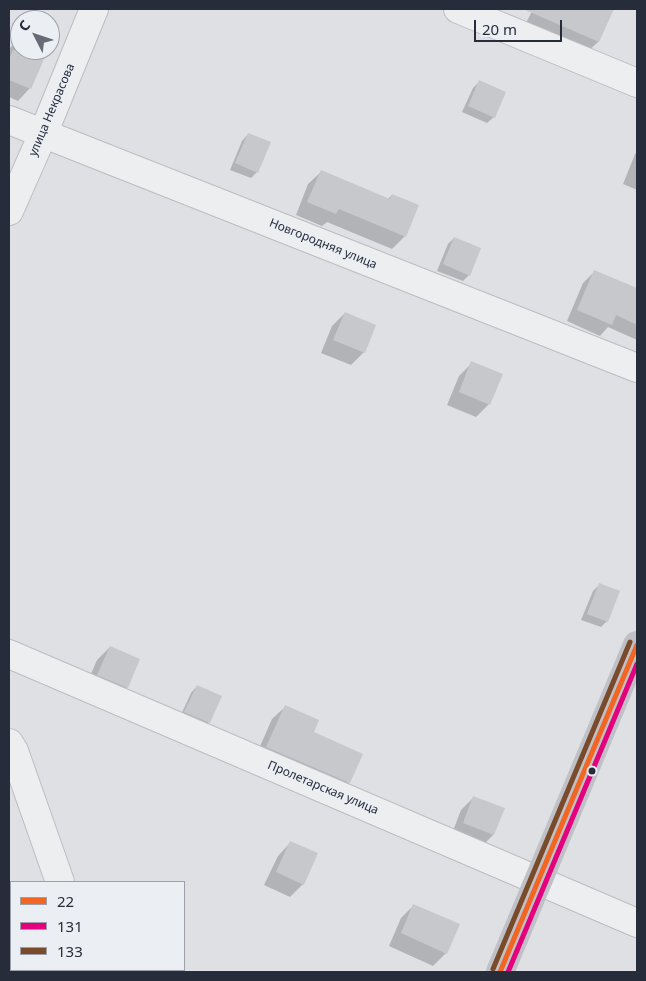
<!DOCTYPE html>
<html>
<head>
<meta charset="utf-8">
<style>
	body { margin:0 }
	#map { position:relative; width:646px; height:981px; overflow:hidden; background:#dee0e4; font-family:"Noto Sans",sans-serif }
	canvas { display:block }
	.frame { position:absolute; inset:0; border:10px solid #272c3b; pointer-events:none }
	.legend { position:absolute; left:10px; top:881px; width:175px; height:90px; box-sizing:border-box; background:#ebeef3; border:1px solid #9da0a9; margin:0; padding:6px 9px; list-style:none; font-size:15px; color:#272c3b }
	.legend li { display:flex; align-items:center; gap:10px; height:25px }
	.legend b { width:25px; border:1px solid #9da0a9 }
	.north { position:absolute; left:10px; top:10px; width:50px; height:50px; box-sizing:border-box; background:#ebeef3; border:1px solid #9da0a9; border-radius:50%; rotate:311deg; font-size:14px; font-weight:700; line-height:20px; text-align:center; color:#272c3b }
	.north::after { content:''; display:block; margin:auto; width:18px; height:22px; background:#676b76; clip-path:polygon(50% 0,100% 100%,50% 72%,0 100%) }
	.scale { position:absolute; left:474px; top:20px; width:88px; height:22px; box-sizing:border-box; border:2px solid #272c3b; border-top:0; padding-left:6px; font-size:15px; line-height:18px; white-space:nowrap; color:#272c3b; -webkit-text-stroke:4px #ebeef3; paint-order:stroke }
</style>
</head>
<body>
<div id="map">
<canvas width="646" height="981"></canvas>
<div class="frame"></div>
<ul class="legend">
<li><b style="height:6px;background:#f26522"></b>22</li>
<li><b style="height:6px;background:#e5007d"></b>131</li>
<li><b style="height:6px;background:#7a4b2a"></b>133</li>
</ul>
<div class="north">С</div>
<div class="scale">20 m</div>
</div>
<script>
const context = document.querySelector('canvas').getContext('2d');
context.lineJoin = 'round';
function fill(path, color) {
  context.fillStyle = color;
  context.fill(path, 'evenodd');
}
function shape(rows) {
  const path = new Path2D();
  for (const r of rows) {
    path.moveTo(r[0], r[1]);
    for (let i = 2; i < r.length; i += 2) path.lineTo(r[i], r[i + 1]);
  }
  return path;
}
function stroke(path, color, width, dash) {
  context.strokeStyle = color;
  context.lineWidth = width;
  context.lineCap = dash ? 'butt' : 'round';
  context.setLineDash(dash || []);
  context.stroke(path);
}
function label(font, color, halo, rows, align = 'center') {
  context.font = font + ' "Noto Sans",sans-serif';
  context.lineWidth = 4.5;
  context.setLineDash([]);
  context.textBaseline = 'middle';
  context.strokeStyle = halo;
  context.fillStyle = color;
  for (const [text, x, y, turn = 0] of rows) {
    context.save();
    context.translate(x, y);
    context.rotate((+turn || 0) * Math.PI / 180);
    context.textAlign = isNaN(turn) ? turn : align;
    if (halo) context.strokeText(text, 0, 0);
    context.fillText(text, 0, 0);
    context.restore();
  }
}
const shadow = shape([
	[533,9,613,9,598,42,585,54,524,27],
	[18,40,20,41,20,50,43,50,30,88,18,101,9,97,9,49],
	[480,81,494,117,487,123,462,112,473,88],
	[248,134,257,172,251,178,230,170,242,141],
	[637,152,637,190,623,184,635,154],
	[321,172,388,199,392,195,405,236,392,249,327,222,322,226,296,215,308,184],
	[454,238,469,275,463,281,437,271,448,244],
	[594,272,625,292,637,297,637,340,608,327,600,336,567,321,583,283],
	[345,313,364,352,351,365,321,353,332,326],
	[472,363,489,404,476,417,447,405,459,376],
	[599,585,607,621,601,627,581,620,593,591],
	[110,647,127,687,114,700,85,688,97,660],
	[197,686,209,722,203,729,179,719,191,693],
	[285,707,349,782,336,795,254,760,272,719],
	[474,797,503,809,493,835,480,848,451,836,461,810],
	[290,843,303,884,290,897,264,885,278,856],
	[414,905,446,953,433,966,389,946,401,918]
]);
const building = shape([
	[523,9,614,9,599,42],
	[13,50,48,50,31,89,9,80,9,60],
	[479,80,506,92,495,118,468,106],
	[248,133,271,142,258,173,235,163],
	[321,170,390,199,392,194,419,205,406,237,339,209,336,214,307,202],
	[454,237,481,248,470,276,443,264],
	[594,270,637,288,637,325,616,315,612,325,577,310],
	[345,312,376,325,365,353,333,340],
	[471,361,503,374,490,405,459,392],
	[599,583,620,591,608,622,587,614],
	[110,646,140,659,128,688,97,675],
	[197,685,222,696,210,723,184,712],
	[285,705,319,720,314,732,363,754,350,783,266,747],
	[473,796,505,808,494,835,463,823],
	[290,841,318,853,304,885,276,872],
	[413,904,460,924,447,954,401,933]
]);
const minor = shape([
	[458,9,637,83],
	[9,120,637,368],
	[9,211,43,134,94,9],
	[9,654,637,923],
	[9,743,14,751,60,882],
	[90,970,91,972]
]);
const secondary = shape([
	[500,972,637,645]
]);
const bus1 = shape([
	[500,972,637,645]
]);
const bus2 = shape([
	[508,972,637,664]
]);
const bus3 = shape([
	[493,969,630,642]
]);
const markers = [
	[592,771,4.5,"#272c3b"]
];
const streetNames = [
	["улица Некрасова",52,110,-67],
	["Новгородняя улица",323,244,22],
	["Пролетарская улица",323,788,23]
];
fill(shadow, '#0003');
fill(building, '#c6c8cc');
stroke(minor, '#bbbdc1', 30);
stroke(minor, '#edeef0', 28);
stroke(secondary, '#bfc1c6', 28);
stroke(bus1, '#f26522', 5);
stroke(bus2, '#e5007d', 5);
stroke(bus3, '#7a4b2a', 5);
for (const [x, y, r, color] of markers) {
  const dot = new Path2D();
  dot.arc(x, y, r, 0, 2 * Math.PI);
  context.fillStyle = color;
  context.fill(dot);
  stroke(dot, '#ebeef3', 2);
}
label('12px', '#272c3b', '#ebeef3', streetNames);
</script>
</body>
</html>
